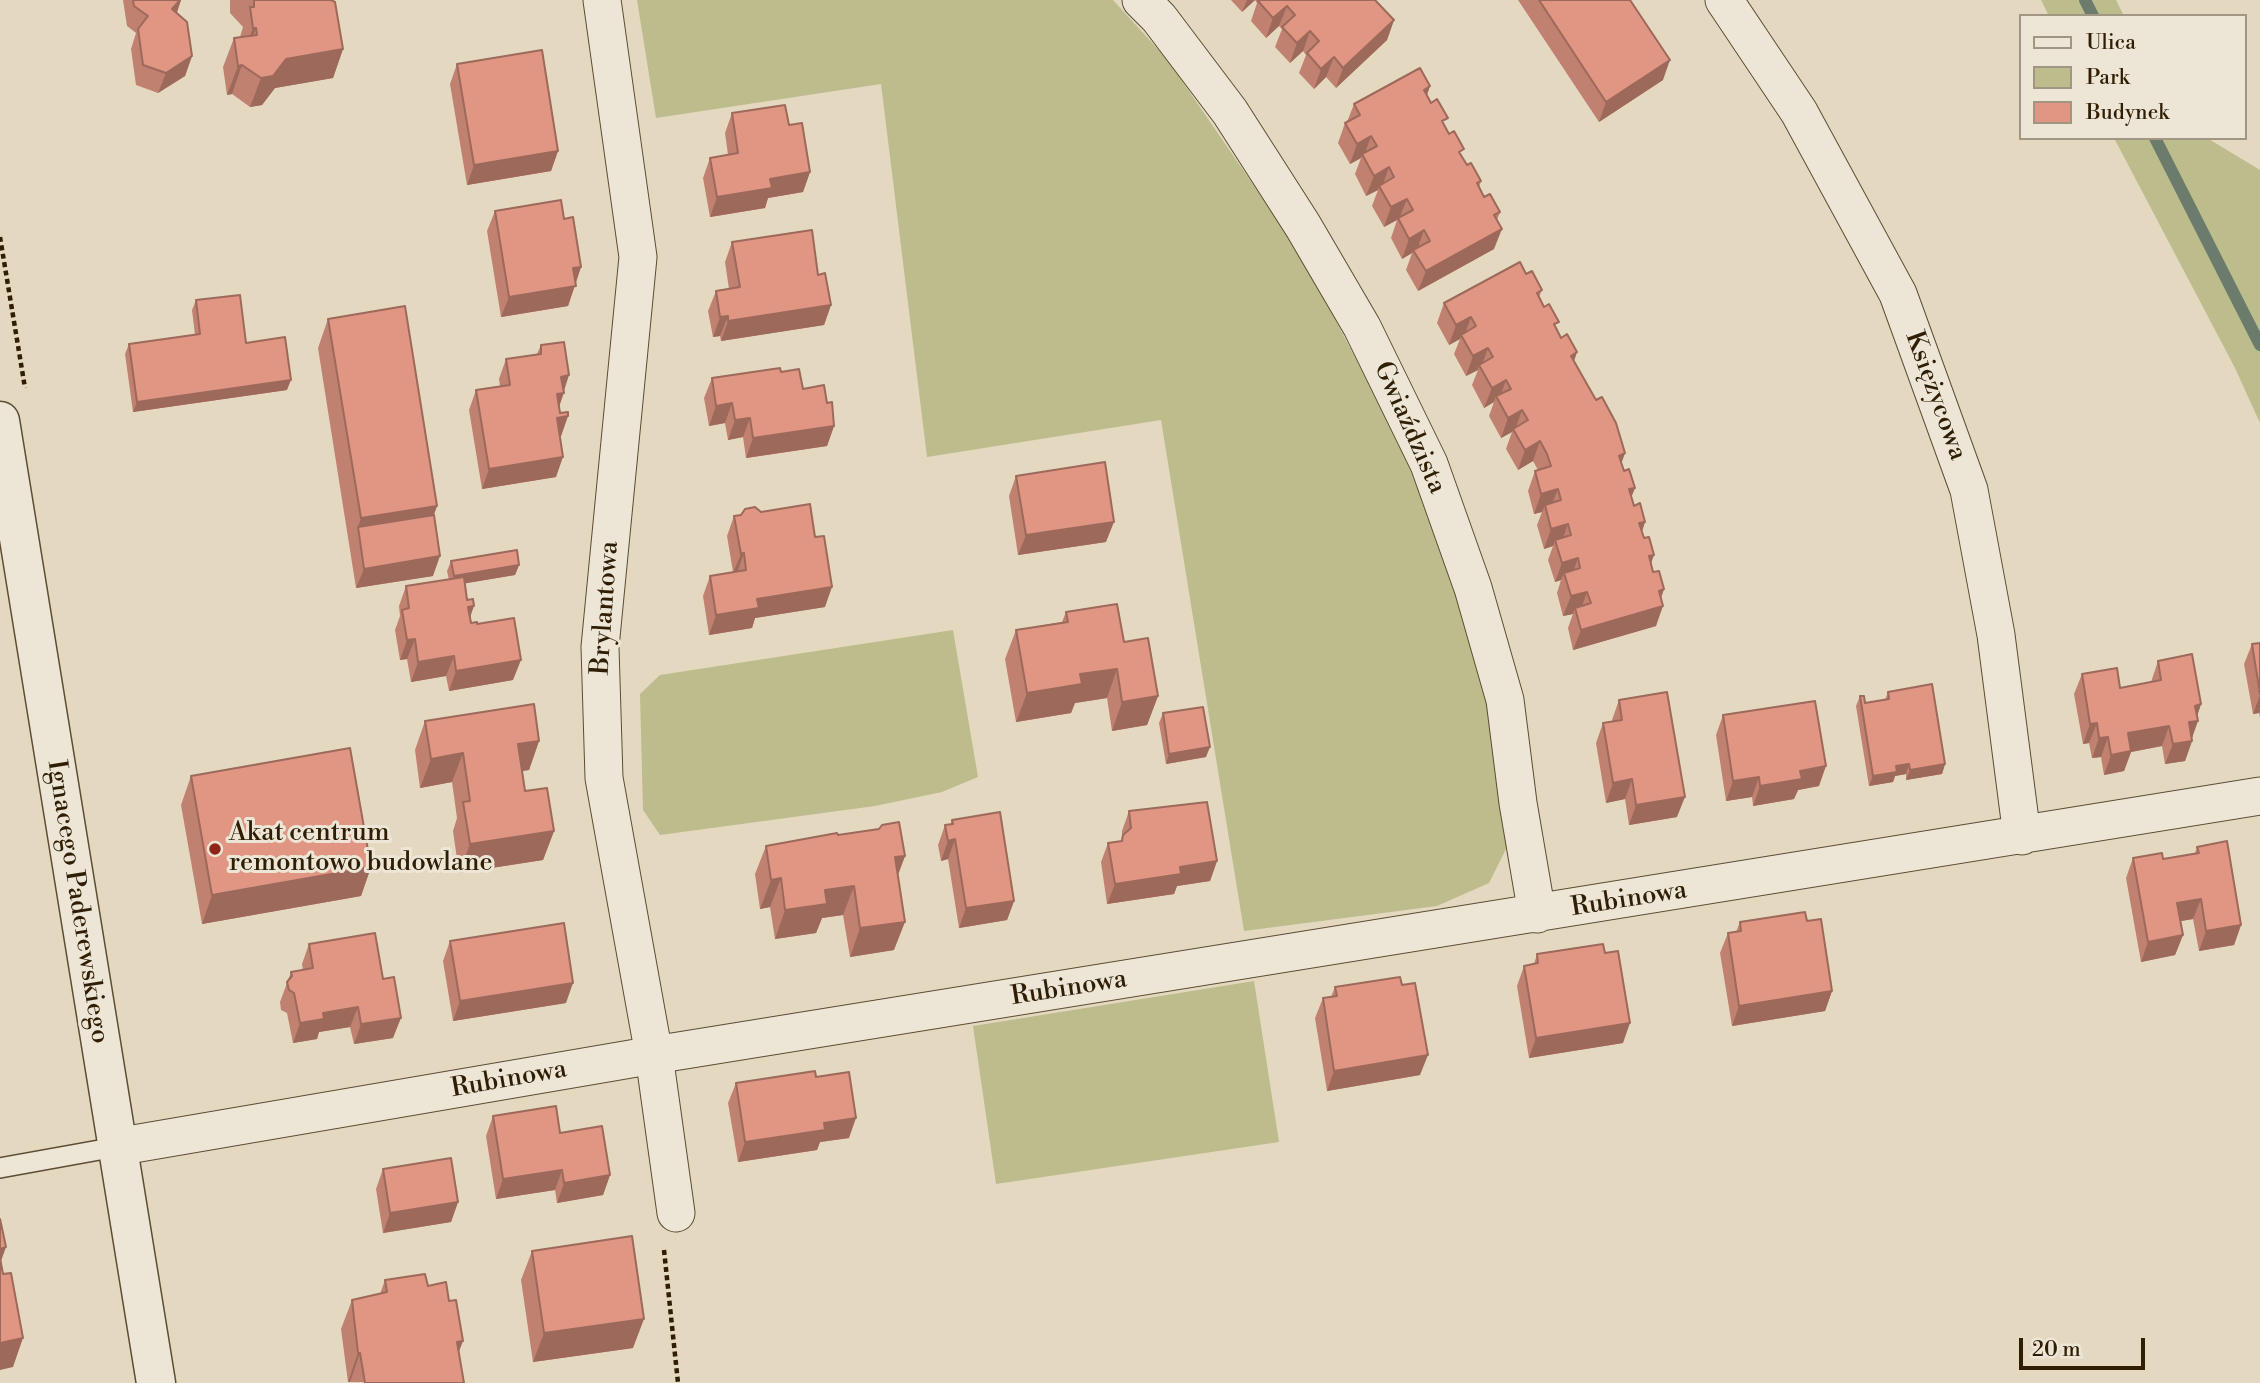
<!DOCTYPE html>
<html>
<head>
<meta charset="utf-8">
<style>
	body { margin:0 }
	#map { position:relative; width:2260px; height:1383px; overflow:hidden; background:#e4d9c0; font-family:"Libre Bodoni",serif }
	canvas { display:block }
	.legend { position:absolute; left:2019px; top:14px; width:228px; height:126px; box-sizing:border-box; background:#ede6d6; border:2px solid #a19682; margin:0; padding:9px 12px; list-style:none; font-size:21px; color:#2f1e04 }
	.legend li { display:flex; align-items:center; gap:14px; height:35px }
	.legend b { width:35px; border:2px solid #a19682 }
	.scale { position:absolute; left:2019px; top:1338px; width:126px; height:32px; box-sizing:border-box; border:4px solid #2f1e04; border-top:0; padding-left:9px; font-size:21px; line-height:24px; white-space:nowrap; color:#2f1e04; -webkit-text-stroke:5px #ede6d6; paint-order:stroke }
</style>
</head>
<body>
<div id="map">
<canvas width="2260" height="1383"></canvas>
<ul class="legend">
<li><b style="height:9px;background:#ede6d6"></b>Ulica</li>
<li><b style="height:19px;background:#bcbc8d"></b>Park</li>
<li><b style="height:19px;background:#e09682"></b>Budynek</li>
</ul>
<div class="scale">20 m</div>
</div>
<script>
const context = document.querySelector('canvas').getContext('2d');
context.lineJoin = 'round';
function fill(path, color) {
  context.fillStyle = color;
  context.fill(path, 'evenodd');
}
function shape(rows) {
  const path = new Path2D();
  for (const r of rows) {
    path.moveTo(r[0], r[1]);
    for (let i = 2; i < r.length; i += 2) path.lineTo(r[i], r[i + 1]);
  }
  return path;
}
function stroke(path, color, width, dash) {
  context.strokeStyle = color;
  context.lineWidth = width;
  context.lineCap = dash ? 'butt' : 'round';
  context.setLineDash(dash || []);
  context.stroke(path);
}
function label(font, color, halo, rows, align = 'center') {
  context.font = font + ' "Libre Bodoni",serif';
  context.lineWidth = 6;
  context.setLineDash([]);
  context.textBaseline = 'middle';
  context.strokeStyle = halo;
  context.fillStyle = color;
  for (const [text, x, y, turn = 0] of rows) {
    context.save();
    context.translate(x, y);
    context.rotate((+turn || 0) * Math.PI / 180);
    context.textAlign = isNaN(turn) ? turn : align;
    if (halo) context.strokeText(text, 0, 0);
    context.fillText(text, 0, 0);
    context.restore();
  }
}
const green = shape([
	[637,0,1113,0,1167,59,1300,253,1393,429,1457,579,1491,719,1509,843,1489,883,1437,906,1244,931,1161,420,927,457,881,84,656,118],
	[2041,0,2116,0,2124,16,2049,16],
	[2114,138,2207,138,2260,170,2260,423,2235,368],
	[953,630,978,777,942,792,875,806,660,835,643,810,640,694,660,675],
	[1254,981,1279,1142,996,1184,973,1026]
]);
const stream = shape([
	[2085,0,2093,16],
	[2155,138,2260,345]
]);
const path = shape([
	[0,237,25,388],
	[664,1250,678,1383]
]);
const service = shape([
	[0,1168,116,1147]
]);
const minor = shape([
	[602,0,638,257,600,647,604,778,654,1055,676,1213],
	[1141,0,1159,18,1230,112,1303,226,1362,327,1429,464,1473,588,1505,700,1518,803,1537,914],
	[1724,0,1799,112,1898,294,1969,490,1996,635,2022,836],
	[116,1147,654,1055,2260,796]
]);
const tertiary = shape([
	[0,421,156,1383]
]);
const wall = shape([
	[123,0,181,0,177,13,192,56,185,76,158,93,136,85,131,49,136,33,127,26],
	[230,0,331,0,343,49,333,78,275,88,262,105,250,107,232,94,227,95,223,67,234,38,240,37,243,27,230,13],
	[1231,0,1375,0,1394,20,1387,40,1336,88,1326,77,1314,89,1299,73,1306,55,1303,51,1290,63,1275,47,1282,29,1279,26,1266,38,1251,21,1257,3,1255,0,1242,12],
	[1518,0,1630,0,1663,80,1599,122],
	[457,64,558,151,551,171,467,185,450,84],
	[1430,86,1427,95,1467,165,1481,181,1479,187,1484,197,1500,212,1497,220,1494,249,1418,291,1406,270,1412,253,1402,259,1391,238,1397,220,1384,227,1372,206,1378,190,1366,196,1355,174,1361,158,1350,164,1338,143,1345,123,1347,122,1354,104],
	[732,113,789,125,810,172,803,192,768,198,765,208,710,217,703,178,710,158,728,155,725,133],
	[495,211,564,219,581,267,568,306,501,317,487,231],
	[732,242,818,275,831,305,824,325,721,341,720,336,713,337,708,311,716,291,729,289,725,262],
	[1526,274,1542,290,1539,297,1561,338,1577,352,1574,361,1625,453,1621,463,1624,471,1635,488,1631,497,1634,506,1645,522,1642,532,1653,572,1664,589,1661,598,1656,626,1573,650,1568,628,1573,614,1563,616,1557,593,1561,580,1555,582,1548,560,1553,546,1544,549,1537,525,1542,512,1534,514,1528,491,1535,471,1538,470,1533,461,1518,470,1506,449,1512,432,1501,438,1489,416,1494,402,1484,408,1472,385,1478,370,1466,376,1454,354,1460,339,1449,345,1437,323,1444,303],
	[196,300,246,343,287,390,133,412,125,354,129,344,195,335,192,310],
	[328,319,437,506,434,515,433,576,356,588,318,348],
	[541,345,564,391,564,393,559,407,560,413,568,416,561,436,559,436,556,477,482,489,469,410,476,390,500,386,499,379,506,359,537,354],
	[781,372,803,389,827,403,834,426,827,446,746,458,743,437,728,440,725,423,709,426,704,398,712,378],
	[1016,476,1106,542,1018,555,1009,496],
	[734,516,825,607,755,618,752,628,709,635,703,596,710,576,733,572,727,536],
	[451,561,519,565,515,575,465,583,471,623,477,624,513,680,449,691,446,676,411,682,407,659,400,660,395,630,400,616,399,606,406,586,449,580,447,571],
	[1066,612,1124,642,1158,696,1147,725,1112,731,1107,698,1075,703,1071,713,1016,722,1005,659,1016,630,1062,622],
	[2260,643,2260,718,2259,713,2253,714,2244,664,2252,644],
	[2158,661,2201,704,2197,716,2192,738,2192,741,2185,761,2165,764,2162,746,2131,752,2124,771,2104,775,2101,757,2092,758,2089,743,2083,744,2074,694,2082,674,2120,688,2151,682],
	[1888,692,1945,764,1942,774,1906,780,1906,774,1895,776,1893,782,1869,786,1856,706,1860,696,1865,703,1885,700],
	[1619,700,1677,817,1629,825,1625,799,1606,803,1596,743,1603,723,1612,722,1612,720],
	[1163,713,1206,757,1166,764,1159,723],
	[1723,715,1819,786,1798,790,1794,799,1753,806,1752,797,1726,801,1716,735],
	[425,721,539,741,529,770,522,771,525,791,554,831,543,860,459,873,453,831,457,818,452,782,420,788,415,750],
	[191,776,371,867,361,896,202,924,181,805],
	[1129,811,1217,861,1210,881,1177,886,1174,894,1107,904,1101,862,1108,843,1121,841,1122,836,1122,831],
	[952,820,1014,901,1007,920,959,928,948,859,941,861,938,845,945,825,950,825],
	[838,835,905,856,898,875,894,950,850,957,843,915,822,918,816,933,775,939,770,907,760,909,755,874,766,846],
	[2197,847,2241,925,2234,945,2199,951,2193,919,2180,921,2183,935,2175,955,2141,962,2126,878,2133,858,2163,859,2195,853],
	[1807,921,1832,991,1825,1011,1732,1026,1720,953,1728,933,1736,932,1740,922],
	[450,941,566,1003,453,1021,443,961],
	[309,944,393,1038,354,1044,350,1027,319,1032,317,1039,293,1043,287,1013,281,1010,280,1002,291,972,303,970,302,964],
	[1537,954,1623,1043,1529,1058,1517,986,1524,966,1534,964],
	[1335,987,1420,1075,1327,1091,1315,1018,1323,998,1331,997],
	[816,1077,849,1138,820,1142,817,1150,738,1162,728,1103,736,1083],
	[493,1116,560,1133,610,1175,603,1195,557,1203,555,1190,496,1199,486,1136],
	[383,1169,458,1202,451,1222,383,1233,376,1189],
	[532,1251,633,1348,533,1362,521,1280],
	[385,1280,428,1286,459,1352,464,1383,348,1382,341,1329,352,1300,380,1294]
]);
const shadedWall = shape([
	[180,0,181,0,175,17,172,9],
	[1247,0,1255,0,1242,12],
	[1287,6,1279,26,1266,38,1273,18],
	[1394,20,1387,40,1336,88,1343,68],
	[253,28,256,28,245,57,242,57],
	[1310,31,1303,51,1290,63,1297,43],
	[343,49,333,78,275,88,262,105,250,107,261,78,286,59],
	[192,56,185,76,158,93,166,73],
	[1334,57,1326,77,1314,89,1321,69],
	[1670,60,1663,80,1599,122,1606,102],
	[242,65,232,94,227,95,238,66],
	[1430,86,1423,106,1424,90],
	[1371,136,1364,156,1362,154,1361,158,1350,164,1357,144],
	[558,151,551,171,467,185,474,165],
	[1389,167,1382,187,1379,186,1378,190,1366,196,1374,176],
	[810,172,803,192,768,198,765,208,710,217,717,197,770,179],
	[1407,199,1399,219,1398,218,1397,220,1384,227,1391,207],
	[1502,229,1494,249,1418,291,1426,271],
	[1424,230,1417,250,1413,250,1412,253,1402,259,1409,239],
	[581,267,568,306,501,317,509,297,573,268],
	[831,305,824,325,721,341,728,321],
	[728,316,720,336,713,337,720,317],
	[1471,317,1464,337,1461,335,1460,339,1449,345,1456,325],
	[1488,348,1481,368,1479,365,1478,370,1466,376,1473,356],
	[1577,352,1570,372,1571,356],
	[569,375,557,413,550,414,561,377],
	[291,380,287,390,133,412,137,402],
	[1506,380,1499,400,1496,396,1494,402,1484,408,1492,388],
	[732,403,725,423,709,426,716,406],
	[1522,410,1515,430,1513,429,1512,432,1501,438,1508,418],
	[568,416,561,436,549,438,557,418],
	[750,418,743,437,728,440,735,420],
	[834,426,827,446,746,458,753,438],
	[1540,441,1533,461,1518,470,1525,450],
	[1625,453,1618,473,1619,456],
	[563,457,556,477,482,489,489,469],
	[1635,488,1627,508,1629,489],
	[1558,489,1550,509,1545,505,1542,512,1534,514,1541,494],
	[437,506,426,535,358,527,361,518],
	[1114,522,1106,542,1018,555,1026,535],
	[1645,522,1638,542,1639,523],
	[1568,524,1561,544,1555,540,1553,546,1544,549,1551,529],
	[744,553,737,573,733,573,741,554],
	[1654,555,1647,575,1649,556],
	[440,556,433,576,356,588,364,569],
	[1578,558,1571,578,1564,573,1561,580,1555,582,1562,563],
	[519,565,515,575,450,586,454,576],
	[832,587,825,607,755,618,752,628,709,635,716,615,757,599],
	[1664,589,1657,608,1663,606,1656,626,1573,650,1581,630,1659,591],
	[1587,592,1580,612,1575,608,1573,614,1563,616,1571,596],
	[474,606,467,626,468,607],
	[415,639,407,659,400,660,407,640],
	[454,656,446,676,411,682,418,662],
	[521,660,513,680,449,691,456,671],
	[1117,669,1107,698,1075,703,1071,713,1016,722,1027,693,1080,674],
	[2260,695,2260,711,2259,713,2253,714],
	[1158,696,1147,725,1112,731,1122,702],
	[2201,704,2195,722,2198,721,2191,741,2192,741,2185,761,2165,764,2173,744,2195,706],
	[2097,723,2089,743,2083,744,2090,724],
	[2169,726,2162,746,2131,752,2124,771,2104,775,2111,755,2128,733],
	[2108,737,2101,757,2092,758,2099,738],
	[539,741,529,770,507,773,518,744],
	[1210,747,1206,757,1166,764,1169,754],
	[463,753,452,782,420,788,431,759],
	[1909,764,1906,774,1895,776,1893,782,1869,786,1873,776,1896,766],
	[1945,764,1942,774,1906,780,1910,770],
	[1826,766,1819,786,1798,790,1794,799,1753,806,1760,786,1800,771],
	[1759,777,1752,797,1726,801,1733,781],
	[1632,779,1625,799,1606,803,1613,783],
	[1685,797,1677,817,1629,825,1636,805],
	[554,831,543,860,459,873,470,844],
	[955,839,948,859,941,861,948,841],
	[905,856,894,885,895,857],
	[1217,861,1210,881,1177,886,1174,894,1107,904,1115,884,1180,867],
	[371,867,361,896,202,924,212,895],
	[781,878,770,907,760,909,771,880],
	[854,886,843,915,822,918,816,933,775,939,785,910,825,890],
	[2201,899,2193,919,2170,923,2177,903],
	[1014,901,1007,920,959,928,966,908],
	[905,922,894,950,850,957,860,928],
	[2241,925,2234,945,2199,951,2206,931],
	[2183,935,2175,955,2141,962,2148,942],
	[573,983,566,1003,453,1021,460,1001],
	[1832,991,1825,1011,1732,1026,1739,1006],
	[358,1007,350,1027,319,1032,317,1039,293,1043,300,1023,323,1013],
	[401,1018,393,1038,354,1044,361,1024],
	[1630,1023,1623,1043,1529,1058,1536,1038],
	[1428,1055,1420,1075,1327,1091,1334,1071],
	[856,1118,849,1138,820,1142,817,1150,738,1162,745,1142,824,1123],
	[562,1170,555,1190,496,1199,503,1179],
	[610,1175,603,1195,557,1203,564,1183],
	[458,1202,451,1222,383,1233,390,1213],
	[6,1247,0,1264,0,1249],
	[644,1319,633,1348,533,1362,544,1333],
	[23,1338,13,1367,0,1370,0,1343],
	[463,1341,452,1370,457,1342],
	[358,1353,360,1353,350,1382,348,1382]
]);
const building = shape([
	[133,0,180,0,172,9,187,22,192,56,166,73,143,65,138,29,148,16,134,6,133,0],
	[254,0,331,0,335,2,343,49,286,59,273,76,261,78,242,65,238,66,234,38,257,35,256,28,253,28,250,7,254,7,254,0],
	[1259,0,1375,0,1394,20,1343,68,1334,57,1321,69,1307,53,1319,41,1310,31,1297,43,1282,27,1295,15,1287,6,1273,18,1258,1,1259,0],
	[1539,0,1630,0,1670,60,1606,102,1539,0],
	[542,50,558,151,474,165,457,64,542,50],
	[1420,68,1430,86,1424,90,1431,103,1437,99,1448,118,1442,121,1449,134,1454,131,1464,149,1459,152,1467,165,1471,163,1481,181,1477,183,1484,197,1490,194,1500,212,1494,215,1502,229,1426,271,1413,250,1430,241,1424,230,1409,239,1398,218,1413,210,1407,199,1391,207,1379,186,1394,177,1389,167,1374,176,1362,154,1377,146,1371,136,1357,144,1345,123,1360,115,1354,104,1420,68],
	[785,105,789,125,802,123,810,172,770,179,772,188,717,197,710,158,738,153,732,113,785,105],
	[561,200,564,219,573,217,581,267,573,268,576,286,509,297,495,211,561,200],
	[812,230,818,275,825,273,831,305,728,321,728,316,720,317,716,291,740,287,732,242,812,230],
	[1520,262,1526,274,1532,271,1542,290,1537,293,1544,307,1549,304,1559,322,1554,324,1561,338,1567,334,1577,352,1571,356,1596,400,1602,397,1616,423,1625,453,1619,456,1624,471,1629,469,1635,488,1629,489,1634,506,1640,503,1645,522,1639,523,1644,538,1649,537,1654,555,1649,556,1653,572,1659,571,1664,589,1659,591,1663,606,1581,630,1575,608,1591,603,1587,592,1571,596,1564,573,1580,568,1578,558,1562,563,1555,540,1571,535,1568,524,1551,529,1545,505,1561,500,1558,489,1541,494,1535,471,1551,466,1547,454,1540,441,1525,450,1513,429,1528,420,1522,410,1508,418,1496,396,1511,389,1506,380,1492,388,1479,365,1493,357,1488,348,1473,356,1461,335,1476,326,1471,317,1456,325,1444,303,1520,262],
	[240,295,246,343,285,337,291,380,137,402,129,344,200,334,196,300,240,295],
	[405,306,437,506,361,518,328,319,405,306],
	[564,342,569,375,561,377,564,393,557,394,560,413,568,412,568,416,557,418,563,457,489,469,476,390,510,385,506,359,541,354,541,345,564,342],
	[780,368,781,372,799,369,803,389,824,385,827,403,832,402,834,426,753,438,750,418,735,420,732,403,716,406,712,378,780,368],
	[1105,462,1114,522,1026,535,1016,476,1105,462],
	[810,504,815,537,824,536,832,587,757,599,759,608,716,615,710,576,746,570,744,553,741,554,734,516,741,515,745,509,755,507,761,512,810,504],
	[434,515,440,556,364,569,358,527,434,515],
	[517,550,519,565,454,576,451,561,517,550],
	[464,577,467,600,473,599,474,606,468,607,471,623,477,622,477,624,514,618,521,660,456,671,454,656,418,662,415,639,407,640,402,610,409,608,406,586,464,577],
	[1117,604,1124,642,1148,638,1158,696,1122,702,1117,669,1080,674,1082,684,1027,693,1016,630,1068,622,1066,612,1117,604],
	[2260,643,2260,694,2252,644,2260,643],
	[2192,654,2201,704,2195,706,2198,721,2189,722,2192,741,2173,744,2169,726,2128,733,2131,751,2111,755,2108,737,2099,738,2097,723,2090,724,2082,674,2117,668,2120,688,2161,680,2158,661,2192,654],
	[1932,684,1945,764,1910,770,1909,764,1896,766,1897,772,1873,776,1860,696,1864,696,1865,703,1889,699,1888,692,1932,684],
	[1667,692,1685,797,1636,805,1632,779,1613,783,1603,723,1622,720,1619,700,1667,692],
	[1815,701,1826,766,1800,771,1802,779,1760,786,1759,777,1733,781,1723,715,1815,701],
	[534,704,539,741,518,744,525,791,547,788,554,831,470,844,463,802,470,801,463,753,431,759,425,721,534,704],
	[1203,707,1210,747,1169,754,1163,713,1203,707],
	[350,748,371,867,212,895,191,776,350,748],
	[1207,802,1217,861,1180,867,1181,874,1115,884,1108,843,1122,841,1123,835,1131,828,1129,811,1207,802],
	[1000,812,1014,901,966,908,955,839,948,841,945,825,953,824,952,820,1000,812],
	[899,822,905,856,895,857,905,922,860,928,854,886,825,890,827,904,785,910,781,878,771,880,766,846,837,833,838,835,879,829,882,825,899,822],
	[2227,841,2241,925,2206,931,2201,899,2177,903,2183,935,2148,942,2133,858,2162,853,2163,859,2199,853,2197,847,2227,841],
	[1805,912,1807,921,1821,919,1832,991,1739,1006,1728,933,1741,931,1740,922,1805,912],
	[564,923,573,983,460,1001,450,941,564,923],
	[375,933,383,979,394,977,401,1018,361,1024,358,1007,323,1013,324,1019,300,1023,294,993,289,990,287,982,292,976,291,972,313,968,309,944,375,933],
	[1603,944,1605,953,1618,951,1630,1023,1536,1038,1524,966,1538,963,1537,954,1603,944],
	[1400,977,1402,985,1415,983,1428,1055,1334,1071,1323,998,1337,996,1335,987,1400,977],
	[815,1071,816,1077,849,1072,856,1118,824,1123,825,1130,745,1142,736,1083,815,1071],
	[556,1106,560,1133,602,1126,610,1175,564,1183,562,1170,503,1179,493,1116,556,1106],
	[451,1158,458,1202,390,1213,383,1169,451,1158],
	[0,1219,6,1247,0,1249,0,1219],
	[632,1236,644,1319,544,1333,532,1251,632,1236],
	[0,1258,3,1274,11,1273,23,1338,0,1343,0,1258],
	[425,1274,428,1286,446,1282,449,1301,456,1300,463,1341,457,1342,464,1383,365,1383,360,1353,358,1353,352,1300,387,1292,385,1280,425,1274]
]);
const markers = [
	[215,849,7,"#8f2418"]
];
const streetNames = [
	["Księżycowa",1935,396,70],
	["Gwiaździsta",1409,428,66],
	["Brylantowa",606,608,-86],
	["Rubinowa",1629,900,-9],
	["Ignacego Paderewskiego",77,902,81],
	["Rubinowa",1069,989,-9],
	["Rubinowa",509,1080,-10]
];
const poiNames = [
	["Akat centrum",229,834],
	["remontowo budowlane",229,864]
];
fill(green, '#bcbc8d');
stroke(stream, '#6c7c6c', 12);
stroke(service, '#5c4d33', 22);
stroke(minor, '#5c4d33', 39);
stroke(tertiary, '#5c4d33', 41);
stroke(path, '#2f1e04', 4.5, [5, 3.5]);
stroke(service, '#ede6d6', 19);
stroke(minor, '#ede6d6', 37);
stroke(tertiary, '#ede6d6', 38);
fill(wall, '#c18170');
fill(shadedWall, '#9d695b');
fill(building, '#e09682');
stroke(building, '#9d695b', 2);
for (const [x, y, r, color] of markers) {
  const dot = new Path2D();
  dot.arc(x, y, r, 0, 2 * Math.PI);
  context.fillStyle = color;
  context.fill(dot);
  stroke(dot, '#ede6d6', 2.5);
}
label('26px', '#2f1e04', '#ede6d6', streetNames);
label('26px', '#2f1e04', '#ede6d6', poiNames, 'left');
</script>
</body>
</html>
